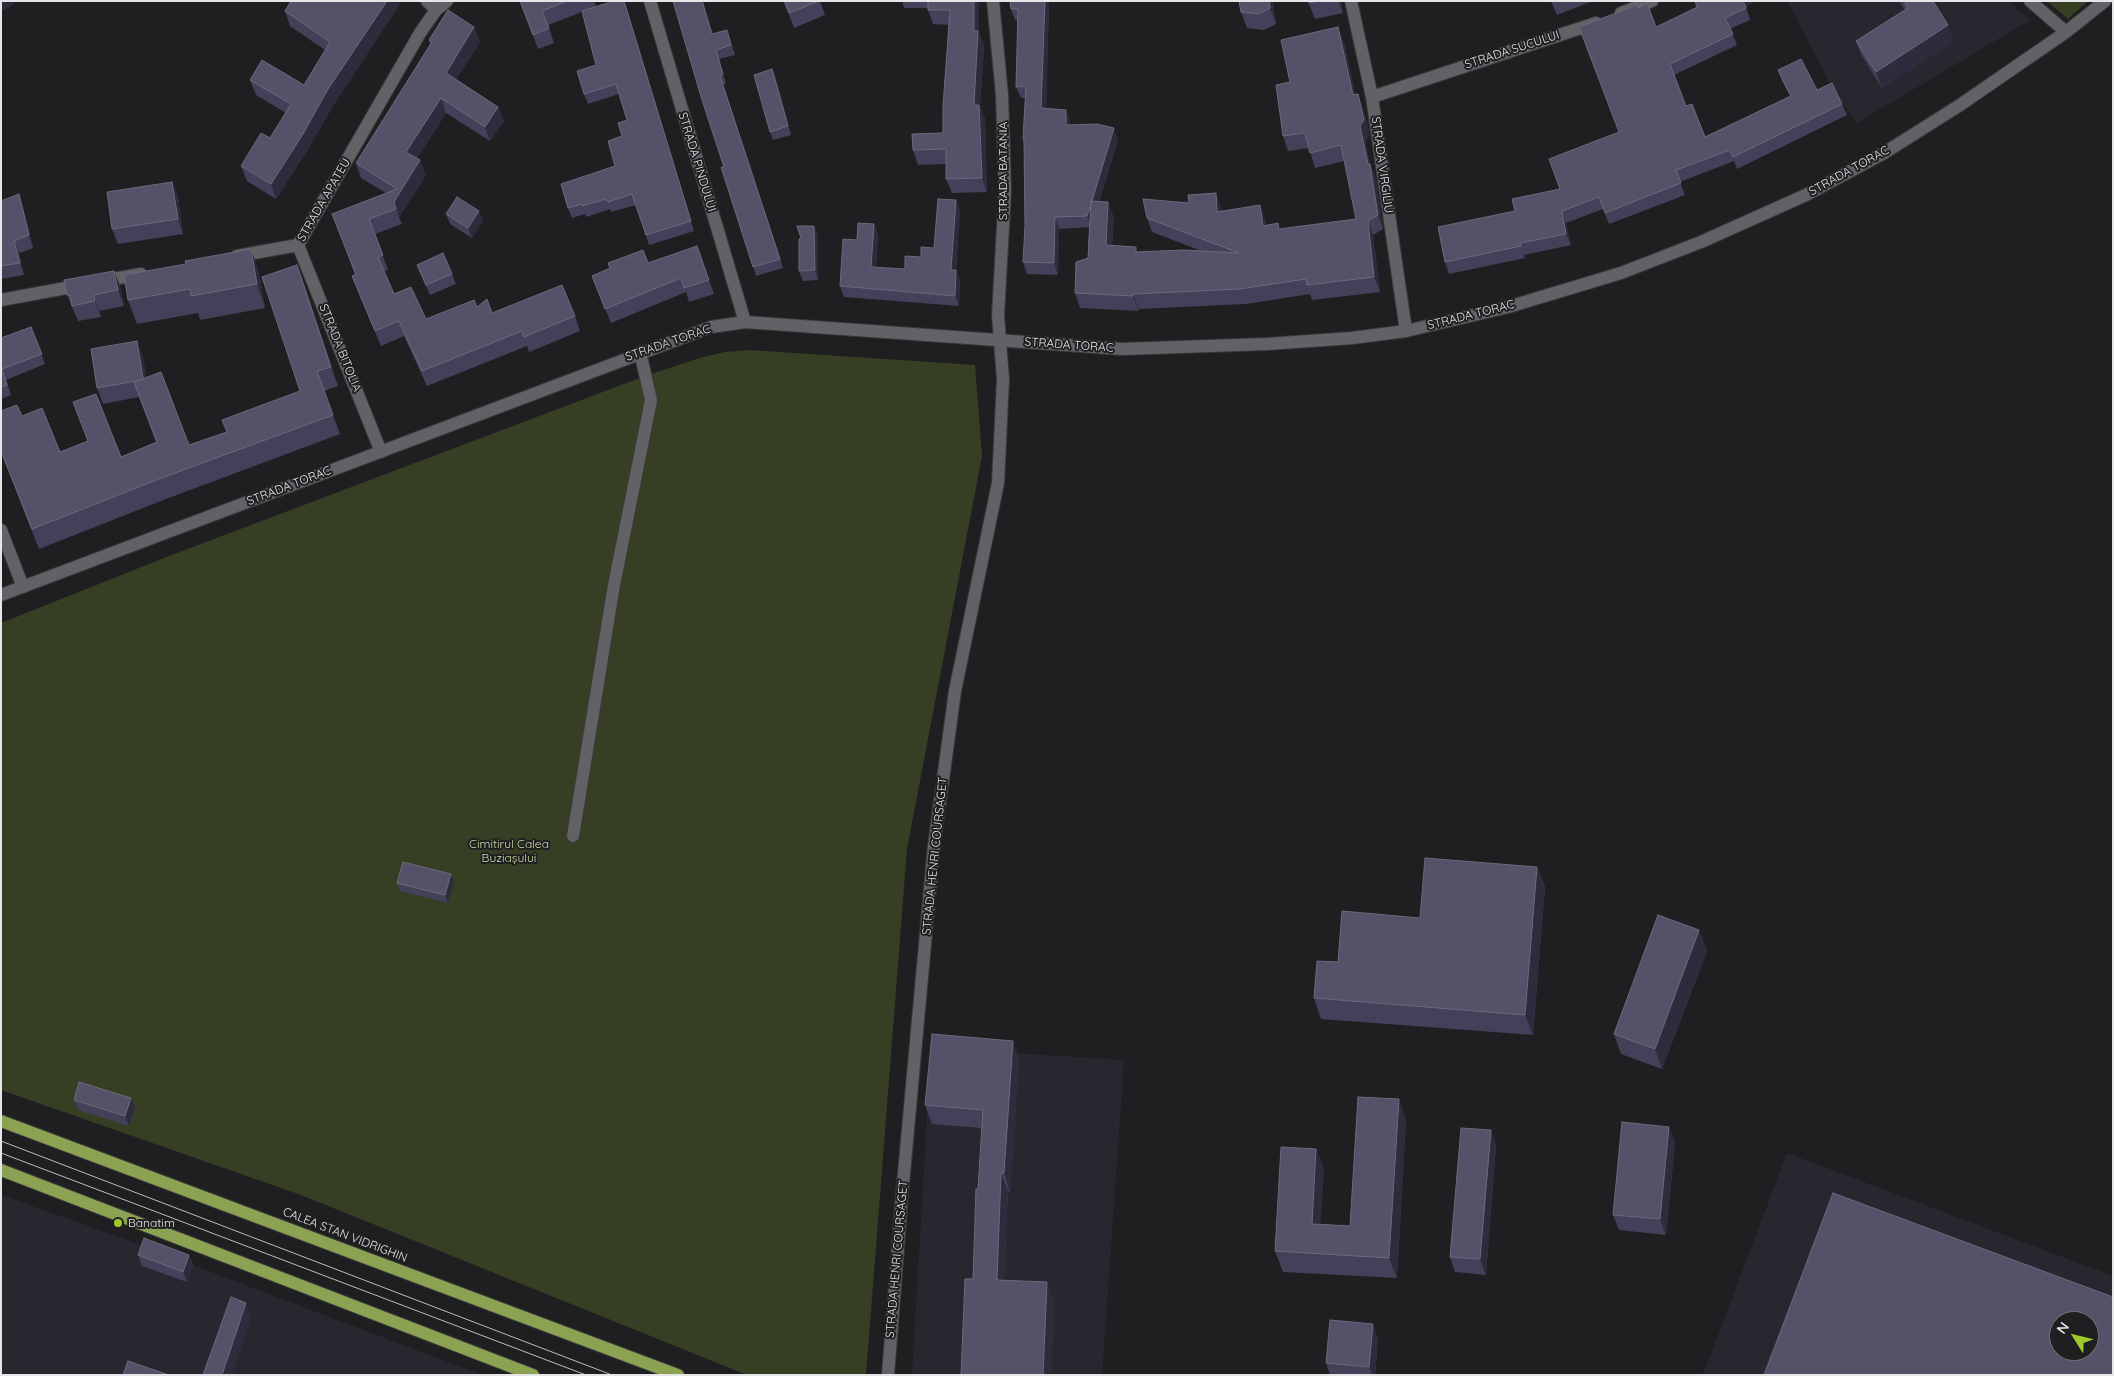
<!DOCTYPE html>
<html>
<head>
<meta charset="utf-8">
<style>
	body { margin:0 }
	#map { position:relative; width:2114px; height:1376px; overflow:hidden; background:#1f1f22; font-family:Quicksand,sans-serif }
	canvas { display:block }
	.frame { position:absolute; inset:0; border:2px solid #e6e6e8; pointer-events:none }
	.north { position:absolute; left:2049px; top:1311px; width:50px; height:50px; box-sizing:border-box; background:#1f1f22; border:1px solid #6f6f71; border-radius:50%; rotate:306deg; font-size:14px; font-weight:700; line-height:20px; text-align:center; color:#e6e6e8 }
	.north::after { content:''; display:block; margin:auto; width:18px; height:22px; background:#a0c92b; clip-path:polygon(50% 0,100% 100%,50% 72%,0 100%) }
</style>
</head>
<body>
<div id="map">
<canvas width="2114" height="1376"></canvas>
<div class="frame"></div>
<div class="north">N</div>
</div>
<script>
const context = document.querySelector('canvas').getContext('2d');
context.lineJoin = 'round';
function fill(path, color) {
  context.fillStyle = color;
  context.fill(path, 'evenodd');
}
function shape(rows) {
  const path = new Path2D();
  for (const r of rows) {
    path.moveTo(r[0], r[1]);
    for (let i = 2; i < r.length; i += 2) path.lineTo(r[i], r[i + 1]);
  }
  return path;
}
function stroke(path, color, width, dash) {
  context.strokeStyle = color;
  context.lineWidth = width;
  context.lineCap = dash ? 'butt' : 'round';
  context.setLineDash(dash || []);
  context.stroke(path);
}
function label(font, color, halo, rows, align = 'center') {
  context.font = font + ' Quicksand,sans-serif';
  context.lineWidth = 4;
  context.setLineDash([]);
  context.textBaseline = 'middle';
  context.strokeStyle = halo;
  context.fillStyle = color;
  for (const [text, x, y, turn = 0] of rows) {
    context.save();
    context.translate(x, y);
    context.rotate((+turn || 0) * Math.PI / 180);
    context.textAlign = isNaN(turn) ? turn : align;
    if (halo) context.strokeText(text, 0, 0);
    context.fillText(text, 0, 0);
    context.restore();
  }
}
const built = shape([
	[1787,1,2008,1,2030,20,1857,123,1836,94],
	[931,1048,1124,1060,1102,1375,912,1375],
	[1787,1153,2113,1276,2113,1375,1703,1375],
	[2059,1321,2089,1321,2089,1351,2059,1351],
	[1,1195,111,1234,482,1375,1,1375]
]);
const green = shape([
	[2047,1,2088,1,2068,19],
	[749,350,975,365,982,456,907,849,866,1375,747,1375,301,1195,1,1090,1,623,169,556,645,376,703,357,725,352]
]);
const pedestrian = shape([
	[573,836,614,585,651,400,640,352]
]);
const minor = shape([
	[427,1,436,10],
	[650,1,745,322],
	[993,1,1002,95,1005,191,998,315,1000,341],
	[1351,1,1372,97,1406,331],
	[1621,13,1652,1],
	[1372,97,1596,23],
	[298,245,381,452],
	[237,256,298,245,420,33,436,10,447,1],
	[102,281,141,274],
	[1,300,82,285],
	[1,530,23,587]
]);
const tertiary = shape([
	[2030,1,2066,32],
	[1,595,711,327,745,322,1122,349,1267,344,1352,338,1406,331,1508,307,1621,273,1701,242,1808,194,1884,153,1960,105,2066,32,2105,1],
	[888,1375,902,1195,934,846,955,691,998,483,1003,379,1000,341]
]);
const primary = shape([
	[1,1121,678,1375],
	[1,1170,533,1375]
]);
const tram = shape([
	[1,1141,612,1375],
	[1,1153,586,1375]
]);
const wall = shape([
	[520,1,594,1,596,6,589,9,624,1,694,231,649,245,636,205,611,212,610,209,586,217,585,214,572,218,568,208,615,166,627,120,619,94,588,104,584,94,596,65,582,12,548,25,554,43,538,49],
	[673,1,703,1,712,34,730,39,735,55,719,59,726,84,723,85,783,268,756,276,724,167],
	[784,1,820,1,825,15,794,28],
	[902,1,979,1,979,33,984,46,980,106,985,119,987,192,952,193,946,179,946,164,918,165,913,150,943,133,949,25,933,24,928,10,928,8,904,8],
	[1010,1,1049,1,1046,109,1070,121,1070,125,1118,140,1099,202,1114,217,1112,246,1138,252,1199,250,1152,232,1147,218,1221,208,1222,211,1260,205,1265,220,1266,225,1280,229,1356,219,1344,161,1315,168,1309,148,1288,151,1283,136,1290,82,1344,42,1355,94,1363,108,1369,131,1369,135,1365,141,1370,164,1376,179,1383,229,1373,235,1380,292,1312,300,1310,294,1246,304,1139,309,1139,311,1080,308,1075,293,1088,258,1089,227,1059,229,1058,275,1027,274,1023,262,1025,226,1024,144,1023,139,1025,98,1021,98,1016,87,1018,20,1015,20,1011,9],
	[1239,1,1272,1,1276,24,1264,30,1247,28,1241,12],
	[1308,1,1341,1,1343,13,1315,19],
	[1551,1,1593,1,1557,15],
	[1694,1,1755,1,1746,7,1750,20,1730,29,1737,45,1674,75,1686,106,1705,137,1790,96,1782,81,1778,70,1842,104,1847,115,1737,169,1734,161,1680,182,1685,195,1609,224,1603,209,1566,223,1571,245,1524,255,1525,258,1449,274,1445,262,1515,211,1560,189,1619,132,1638,8,1656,27,1696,7],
	[1899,1,1933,1,1954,41,1882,88,1862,56,1856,41,1905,10],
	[400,4,334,104,308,149,276,199,247,181,241,166,270,138,286,113,256,95,250,80,304,85,325,50,290,26,285,11],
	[474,27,480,42,456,79,498,107,504,121,490,141,446,113,417,158,426,175,399,217,402,224,375,234,388,270,384,271,394,294,426,319,477,307,492,313,575,316,580,331,529,352,527,346,427,386,404,336,381,346,358,291,352,276,355,275,332,214,386,193,361,178,356,163,430,44,429,40],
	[772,69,776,78,791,135,773,140,770,132],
	[172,182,178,197,183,234,118,244,112,229],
	[956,200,960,211,956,270,960,281,959,306,844,297,840,286,857,240,874,224,878,234,876,267,905,269,921,257,934,248],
	[1,201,23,206,33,248,19,253,24,275,1,279],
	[446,214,483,221,472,238,450,224],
	[814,226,818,236,818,280,803,281,799,271,801,238],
	[697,246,714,294,689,302,686,292,611,323,592,276,648,263],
	[251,249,259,273,265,308,200,320,198,313,137,324,128,300,186,264],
	[417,265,452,274,456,284,430,295],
	[114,271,120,286,124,306,99,311,101,317,78,321,67,295],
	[304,284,338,386,324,391,340,434,166,499,39,549,1,452,1,411,22,416,60,452,88,441,73,402,121,457,156,442,139,397,103,404,97,388,143,357,146,378,189,445,227,432,300,391],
	[31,327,45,364,6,380,11,395,1,399,1,338],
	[1537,867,1545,887,1533,1035,1321,1019,1314,998,1338,962,1420,918],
	[451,874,454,882,448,903,400,891,397,883],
	[1699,930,1707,951,1662,1069,1621,1054,1614,1034],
	[1019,1059,1010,1192,1008,1191,1004,1280,1054,1300,1051,1375,961,1375,973,1279,982,1128,932,1124,925,1105],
	[131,1098,135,1108,129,1126,78,1110,74,1100],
	[1406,1120,1397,1278,1283,1272,1275,1251,1316,1149,1324,1170,1320,1224,1350,1226],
	[1669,1127,1675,1143,1666,1235,1619,1230,1613,1215],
	[1491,1130,1496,1146,1486,1275,1455,1272,1450,1257],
	[138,1255,189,1255,193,1265,187,1282,142,1266],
	[1378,1339,1375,1375,1330,1375,1326,1363]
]);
const shadedWall = shape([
	[1,1,13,1,14,4,1,12],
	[387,1,399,1,400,4,334,104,308,149,276,199,271,184,328,89],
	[624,1,627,8,694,231,691,221],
	[702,1,703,1,715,44,712,34],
	[974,1,979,1,979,33,984,46,980,106,985,119,987,192,982,178,974,105],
	[1045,1,1049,1,1046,120,1041,108],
	[1269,1,1272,1,1272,4,1276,24,1270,8],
	[1338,1,1341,1,1343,13],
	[1742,1,1755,1,1745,8],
	[1948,25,1954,41,1882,88,1876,72],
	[474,27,480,42,451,87,446,73],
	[1338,27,1344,42,1358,110,1353,95],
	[772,69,776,78,791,135,788,126],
	[1358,94,1363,108,1369,131,1369,135,1365,141,1370,164,1376,179,1383,229,1378,215,1368,164,1360,126],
	[441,98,446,113,412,166,406,152],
	[498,107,504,121,490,141,485,127],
	[1066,110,1070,121,1070,136,1066,125],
	[1114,128,1118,140,1092,227,1087,216],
	[420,160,426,175,399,217,394,202],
	[172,182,178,197,183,234,178,219],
	[1216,193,1221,208,1223,227,1217,212],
	[19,194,23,206,33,248,29,235],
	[956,200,960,211,955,281,951,270],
	[1108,202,1114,217,1111,260,1106,245],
	[1260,205,1265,220,1268,241,1263,226],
	[479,211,483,221,472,238,468,228],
	[1562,211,1566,223,1571,245,1566,234],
	[1055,217,1059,229,1058,275,1054,263],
	[1368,221,1373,235,1380,292,1374,277],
	[874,224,878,234,875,277,871,267],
	[814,226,818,236,818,280,815,270],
	[14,241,19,253,24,275,20,263],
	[251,249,259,273,265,308,257,284],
	[297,265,304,284,338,386,331,367],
	[956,270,960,281,959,306,955,296],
	[114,271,120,286,124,306,118,290],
	[1133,294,1139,309,1139,311,1133,296],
	[94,295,99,311,101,317,95,301],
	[137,341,143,357,149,396,144,380],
	[1537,867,1545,887,1533,1035,1525,1015],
	[451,874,454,882,448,903,445,895],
	[1699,930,1707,951,1662,1069,1655,1049],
	[1013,1041,1019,1059,1010,1192,1004,1173],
	[131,1098,135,1108,129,1126,125,1116],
	[1399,1099,1406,1120,1397,1278,1389,1258],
	[1669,1127,1675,1143,1666,1235,1660,1219],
	[1491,1130,1496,1146,1486,1275,1480,1259],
	[1316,1149,1324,1170,1319,1244,1312,1224],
	[1001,1173,1008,1191,1003,1298,997,1280],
	[189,1255,193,1265,187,1282,183,1272],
	[1047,1282,1054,1300,1051,1375,1043,1375],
	[246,1303,252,1317,232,1375,222,1375],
	[1373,1324,1378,1339,1375,1375,1372,1375,1369,1367]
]);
const building = shape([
	[291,1,387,1,328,89,303,134,271,184,241,166,261,133,270,138,291,104,250,80,262,60,304,85,330,42,285,11,291,1],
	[520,1,567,1,542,11,549,28,533,35,520,1],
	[614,1,624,1,691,221,646,235,632,194,608,202,606,199,582,206,582,204,568,208,561,184,615,166,608,141,622,136,618,123,627,120,616,84,584,94,577,71,596,65,582,11,614,1],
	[673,1,702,1,712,34,727,30,731,45,716,50,723,74,720,76,780,259,753,267,721,167,724,167,702,100,673,1],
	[784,1,819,1,789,13,784,1],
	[928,1,974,1,974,31,978,31,974,105,979,105,982,178,946,179,946,149,913,150,912,134,943,133,943,106,950,10,928,10,928,1],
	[1010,1,1045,1,1041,108,1066,110,1066,125,1097,124,1114,128,1092,201,1091,201,1091,205,1087,216,1055,217,1054,263,1023,262,1025,226,1024,139,1023,139,1026,86,1016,87,1018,9,1011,9,1010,1],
	[1239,1,1269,1,1270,8,1258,14,1241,12,1239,1],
	[1309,1,1319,1,1309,3,1309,1],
	[1695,1,1743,1,1746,8,1725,18,1733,34,1670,64,1686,106,1692,104,1705,137,1791,96,1778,70,1801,59,1817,90,1832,83,1842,104,1733,157,1730,150,1676,170,1681,183,1605,213,1599,197,1562,211,1566,234,1520,243,1521,246,1445,262,1438,227,1515,211,1512,199,1560,189,1549,159,1619,132,1579,27,1637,5,1638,8,1647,3,1656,27,1698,7,1695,1],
	[1904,1,1933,1,1948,25,1876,72,1856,41,1908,8,1904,1],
	[448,10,474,27,446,73,498,107,485,127,441,98,406,152,420,160,394,202,396,209,369,219,383,255,378,257,394,294,411,287,426,319,474,300,477,307,487,299,492,313,562,285,575,316,524,337,522,331,422,371,399,321,375,331,352,276,356,274,332,214,397,189,356,163,432,42,429,40,448,10],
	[1338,27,1353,95,1358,94,1363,116,1364,120,1360,126,1368,164,1370,164,1378,215,1368,221,1374,277,1307,285,1306,279,1240,289,1133,294,1133,296,1075,293,1076,262,1088,258,1091,201,1108,202,1106,245,1136,247,1136,252,1183,250,1239,253,1147,218,1143,199,1189,203,1188,195,1216,193,1217,212,1260,205,1263,226,1278,223,1279,229,1356,219,1341,145,1310,153,1305,133,1283,136,1276,85,1290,82,1281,40,1338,27],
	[772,69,788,126,770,132,754,75,772,69],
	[172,182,178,219,112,229,107,192,172,182],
	[19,194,29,235,14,241,20,263,1,266,1,201,19,194],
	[457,197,479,211,468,228,446,214,457,197],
	[938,199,956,200,951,270,956,270,955,296,840,286,843,239,857,240,858,223,874,224,871,267,905,269,905,256,921,257,921,247,934,248,938,199],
	[797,226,814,226,815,270,799,271,799,239,801,238,797,226],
	[697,246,709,280,684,288,681,278,605,309,592,276,610,268,608,263,643,250,648,263,697,246],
	[251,249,257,284,191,296,190,289,128,300,124,275,186,264,185,261,251,249],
	[443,253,452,274,426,285,417,265,443,253],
	[297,265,331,367,317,371,333,415,159,479,32,529,1,451,1,411,17,405,22,416,42,408,60,452,88,441,73,402,96,394,121,457,157,442,134,382,161,372,189,445,227,432,222,420,300,391,262,277,297,265],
	[114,271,118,290,94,295,95,301,72,306,70,295,67,295,64,280,114,271],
	[31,327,42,354,2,369,7,385,1,387,1,338,31,327],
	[137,341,143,379,136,381,97,388,91,349,137,341],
	[1425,858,1537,867,1525,1015,1314,998,1317,961,1338,962,1342,911,1420,918,1425,858],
	[403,862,451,874,445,895,397,883,403,862],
	[1658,915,1699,930,1655,1049,1614,1034,1658,915],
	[932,1034,1013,1041,1004,1173,1001,1173,997,1280,1047,1282,1043,1375,961,1375,965,1279,973,1279,976,1189,978,1189,983,1110,925,1105,932,1034],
	[79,1082,131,1098,125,1116,74,1100,79,1082],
	[1358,1097,1399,1099,1389,1258,1275,1251,1281,1147,1316,1149,1312,1224,1350,1226,1358,1097],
	[1622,1122,1669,1127,1660,1219,1613,1215,1622,1122],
	[1461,1128,1491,1130,1480,1259,1450,1257,1461,1128],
	[1833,1193,2113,1297,2113,1375,1764,1375,1833,1193],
	[2059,1321,2089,1321,2089,1351,2059,1351,2059,1321],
	[144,1238,189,1255,183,1272,138,1255,144,1238],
	[231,1297,246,1303,222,1375,203,1375,231,1297],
	[1330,1320,1373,1324,1369,1367,1326,1363,1330,1320],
	[128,1361,169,1375,123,1375,128,1361]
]);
const markers = [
	[118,1223,5,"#a0c92b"]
];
const streetNames = [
	["STRADA SUCULUI",1512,50,-18],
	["STRADA PINDULUI",697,162,73],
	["STRADA VIRGILIU",1382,165,82],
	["STRADA BATANIA",1003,171,-90],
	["STRADA TORAC",1849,171,-29],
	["STRADA APATEU",324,200,-60],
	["STRADA TORAC",1471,315,-14],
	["STRADA TORAC",668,343,-19],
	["STRADA TORAC",1069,345,4],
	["STRADA BITOLIA",340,348,68],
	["STRADA TORAC",289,486,-21],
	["STRADA HENRI COURSAGET",935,856,-84],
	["CALEA STAN VIDRIGHIN",345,1235,21],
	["STRADA HENRI COURSAGET",897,1259,-85]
];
const parkNames = [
	["Cimitirul Calea",509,844],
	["Buziașului",509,858]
];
const poiNames = [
	["Banatim",128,1223]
];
fill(built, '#282730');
fill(green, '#363f24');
stroke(pedestrian, '#3a3a3c', 14);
stroke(minor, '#3a3a3c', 14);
stroke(tertiary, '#3a3a3c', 14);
stroke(primary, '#3a3a3c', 14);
stroke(pedestrian, '#626165', 12);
stroke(minor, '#626165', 12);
stroke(tertiary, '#626165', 12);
stroke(primary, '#8ba252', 12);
stroke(tram, '#bdbdbf', 1);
fill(wall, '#434059');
fill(shadedWall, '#2d2b3c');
fill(building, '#555168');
stroke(building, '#6c697c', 1);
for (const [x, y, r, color] of markers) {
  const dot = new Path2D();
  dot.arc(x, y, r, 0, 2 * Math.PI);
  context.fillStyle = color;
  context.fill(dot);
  stroke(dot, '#1f1f22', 2);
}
label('12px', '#e6e6e8', '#1f1f22', streetNames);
label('12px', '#cbdfa6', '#1f1f22', parkNames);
label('12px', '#e6e6e8', '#1f1f22', poiNames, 'left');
</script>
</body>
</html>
